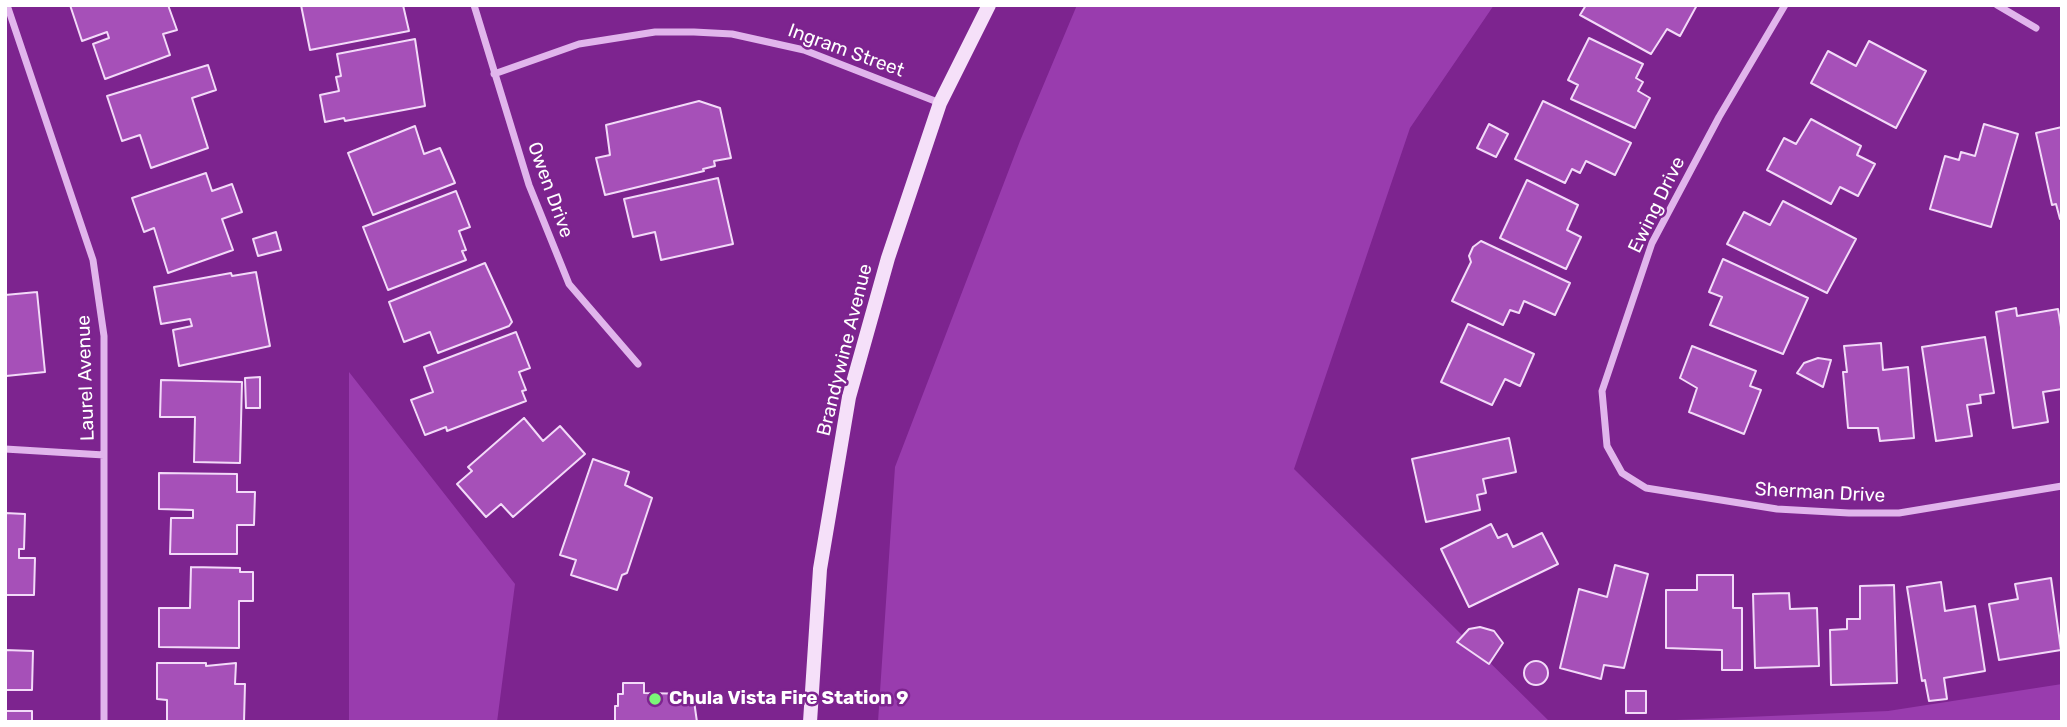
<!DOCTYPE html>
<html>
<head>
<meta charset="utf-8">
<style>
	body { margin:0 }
	#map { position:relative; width:2067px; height:727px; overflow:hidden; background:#7d248f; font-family:Rubik,sans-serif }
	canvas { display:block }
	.frame { position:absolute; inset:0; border:7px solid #fff; pointer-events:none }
</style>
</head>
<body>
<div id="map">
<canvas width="2067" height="727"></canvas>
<div class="frame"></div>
</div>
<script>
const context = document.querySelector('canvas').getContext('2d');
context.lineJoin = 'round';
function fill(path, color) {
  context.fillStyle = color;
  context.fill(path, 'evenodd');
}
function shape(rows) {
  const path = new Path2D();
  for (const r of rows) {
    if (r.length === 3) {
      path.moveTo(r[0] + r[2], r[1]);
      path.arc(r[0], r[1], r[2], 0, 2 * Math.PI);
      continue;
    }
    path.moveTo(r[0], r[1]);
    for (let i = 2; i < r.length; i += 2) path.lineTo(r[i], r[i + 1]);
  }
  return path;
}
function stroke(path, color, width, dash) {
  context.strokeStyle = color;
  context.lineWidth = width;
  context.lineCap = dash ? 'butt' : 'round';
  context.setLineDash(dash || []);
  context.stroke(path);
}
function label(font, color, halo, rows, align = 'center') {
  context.font = font + ' Rubik,sans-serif';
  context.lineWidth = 5;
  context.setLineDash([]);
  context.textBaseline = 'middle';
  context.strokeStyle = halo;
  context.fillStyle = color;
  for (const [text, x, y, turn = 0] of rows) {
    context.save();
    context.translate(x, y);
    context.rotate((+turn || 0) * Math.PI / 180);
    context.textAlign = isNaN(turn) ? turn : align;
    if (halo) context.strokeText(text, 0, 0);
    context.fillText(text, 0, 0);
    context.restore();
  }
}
const green = shape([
	[1077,5,1494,5,1410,128,1294,469,1550,722,878,722,895,467,1020,141],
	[349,372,515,584,497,722,349,722],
	[2062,684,2062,722,1628,722,1888,711]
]);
const building = shape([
	[70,5,168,5,177,30,163,34,170,55,105,79,93,44,109,38,107,32,82,41,70,5],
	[301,5,403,5,409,31,310,50,301,5],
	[1586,5,1697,5,1680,36,1667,29,1651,54,1580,15,1586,5],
	[1589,38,1643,64,1636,78,1643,82,1638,91,1650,98,1635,128,1571,99,1578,85,1568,80,1589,38],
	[415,39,425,106,345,121,344,118,325,122,320,95,339,91,336,77,341,76,337,54,415,39],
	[1869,41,1926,71,1896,128,1811,83,1828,51,1856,66,1869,41],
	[208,65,216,90,192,98,208,148,151,168,140,135,122,141,107,96,208,65],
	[699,101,720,108,731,158,714,161,715,166,703,169,704,171,605,195,596,158,610,155,606,125,699,101],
	[1543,101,1631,143,1615,175,1586,161,1580,173,1572,169,1565,183,1515,159,1543,101],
	[1811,119,1861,146,1857,155,1875,164,1858,196,1840,187,1831,204,1767,170,1784,138,1796,144,1811,119],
	[1489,124,1508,134,1496,157,1477,148,1489,124],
	[1984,124,2018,134,1991,227,1930,209,1945,156,1959,160,1961,152,1975,156,1984,124],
	[415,126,424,154,440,148,455,183,373,215,348,153,415,126],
	[2062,127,2062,219,2060,219,2056,204,2052,205,2036,133,2062,127],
	[206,173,212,191,232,184,242,212,222,219,233,250,168,273,154,228,144,232,132,198,206,173],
	[718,178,733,244,661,260,655,232,633,237,624,199,718,178],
	[1527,180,1578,205,1567,230,1581,237,1566,269,1500,238,1527,180],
	[456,191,470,227,459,231,466,250,462,251,466,260,388,290,363,227,456,191],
	[1783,201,1856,239,1827,293,1727,244,1744,212,1770,225,1783,201],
	[276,232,281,250,258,256,253,239,276,232],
	[1481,241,1570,283,1555,315,1524,301,1519,313,1510,310,1503,325,1452,301,1471,262,1469,256,1473,247,1481,241],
	[1723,259,1808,298,1783,354,1710,325,1722,297,1709,292,1723,259],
	[485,263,512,322,509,326,438,353,430,332,404,342,389,302,485,263],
	[256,272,270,346,179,366,173,330,192,326,190,319,161,324,154,287,231,273,232,276,256,272],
	[37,292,45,372,6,376,5,295,37,292],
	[2016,308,2017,316,2058,309,2062,333,2062,389,2043,392,2048,422,2013,428,1996,312,2016,308],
	[1468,324,1534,354,1520,386,1505,379,1492,405,1441,382,1468,324],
	[516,332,530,368,519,372,526,390,522,391,526,401,447,431,446,427,425,435,411,400,433,392,424,367,516,332],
	[1985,337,1994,393,1980,395,1981,403,1967,405,1972,436,1936,441,1922,347,1985,337],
	[1881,343,1883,370,1908,367,1914,438,1880,441,1878,428,1848,428,1843,372,1847,372,1844,346,1881,343],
	[1692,346,1756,371,1750,386,1761,390,1744,434,1689,412,1697,388,1680,378,1692,346],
	[1818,358,1831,360,1823,387,1797,373,1804,363,1818,358],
	[260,377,260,408,246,408,245,378,260,377],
	[161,380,242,382,240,463,194,462,195,417,160,417,161,380],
	[524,418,543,441,560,426,585,454,513,517,501,504,486,517,457,484,472,471,468,467,524,418],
	[1509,438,1516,472,1483,479,1486,493,1477,495,1480,510,1426,522,1412,459,1509,438],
	[593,459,629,472,625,485,652,498,627,573,622,575,617,590,571,575,576,560,560,555,593,459],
	[159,473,237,474,237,492,255,492,254,525,237,525,237,554,170,554,171,518,193,518,193,510,159,509,159,473],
	[5,513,25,514,24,549,19,549,19,558,35,558,34,595,5,595,5,513],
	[1491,524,1498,538,1507,534,1513,547,1542,533,1558,564,1469,607,1441,549,1491,524],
	[1615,565,1648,574,1624,668,1604,665,1601,679,1560,668,1579,589,1607,597,1615,565],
	[191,567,240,568,240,572,253,572,253,601,239,601,239,648,159,647,159,608,190,608,191,567],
	[1697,575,1733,575,1733,608,1742,608,1742,670,1722,670,1722,650,1666,648,1666,590,1697,590,1697,575],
	[2051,578,2061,650,1999,660,1989,604,2018,599,2015,584,2051,578],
	[1941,582,1945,611,1975,606,1985,671,1944,678,1947,699,1929,701,1925,680,1922,681,1907,587,1941,582],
	[1894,585,1897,683,1831,685,1830,630,1847,629,1847,619,1860,619,1860,586,1894,585],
	[1789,593,1790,609,1817,608,1819,666,1755,668,1753,594,1789,593],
	[1480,627,1494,631,1503,643,1489,664,1457,642,1469,629,1480,627],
	[5,650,33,651,32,690,5,690,5,650],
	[1536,673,12],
	[157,663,206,663,206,666,236,663,235,684,245,684,244,722,167,722,167,700,157,699,157,663],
	[623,683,644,683,644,693,693,694,697,722,615,722,615,706,618,706,618,694,623,694,623,683],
	[1626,691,1646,691,1646,713,1626,713,1626,691],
	[5,711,32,711,32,722,5,722,5,711]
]);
const street = shape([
	[7,5,93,260,104,336,104,722],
	[474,5,529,185,569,284,638,364],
	[1785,5,1719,117,1652,243,1602,391,1607,446,1622,473,1646,488,1777,509,1849,513,1899,513,2062,486],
	[1997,5,2036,28],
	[494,74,579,44,655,32,694,32,732,34,804,50,940,103],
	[5,449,104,455]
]);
const secondary = shape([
	[810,722,820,569,849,397,888,258,940,103,989,5]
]);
const markers = [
	[655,699,7,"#7bf678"]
];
const streetNames = [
	["Ingram Street",846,51,20],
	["Owen Drive",550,190,70],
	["Ewing Drive",1657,205,-64],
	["Brandywine Avenue",845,350,-76],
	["Laurel Avenue",86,378,-92],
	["Sherman Drive",1820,493,3]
];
const poiNames = [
	["Chula Vista Fire Station 9",669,699]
];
fill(green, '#993cae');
fill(building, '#a650b8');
stroke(building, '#f3daf9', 2);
stroke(street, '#e1b5ec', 7);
stroke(secondary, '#f5e0f9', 14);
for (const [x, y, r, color] of markers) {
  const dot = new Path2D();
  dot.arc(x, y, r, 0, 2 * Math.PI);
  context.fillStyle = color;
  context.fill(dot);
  stroke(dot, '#7d248f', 2.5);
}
label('19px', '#fff', '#7d248f', streetNames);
label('bold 19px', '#fff', '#7d248f', poiNames, 'left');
</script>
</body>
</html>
